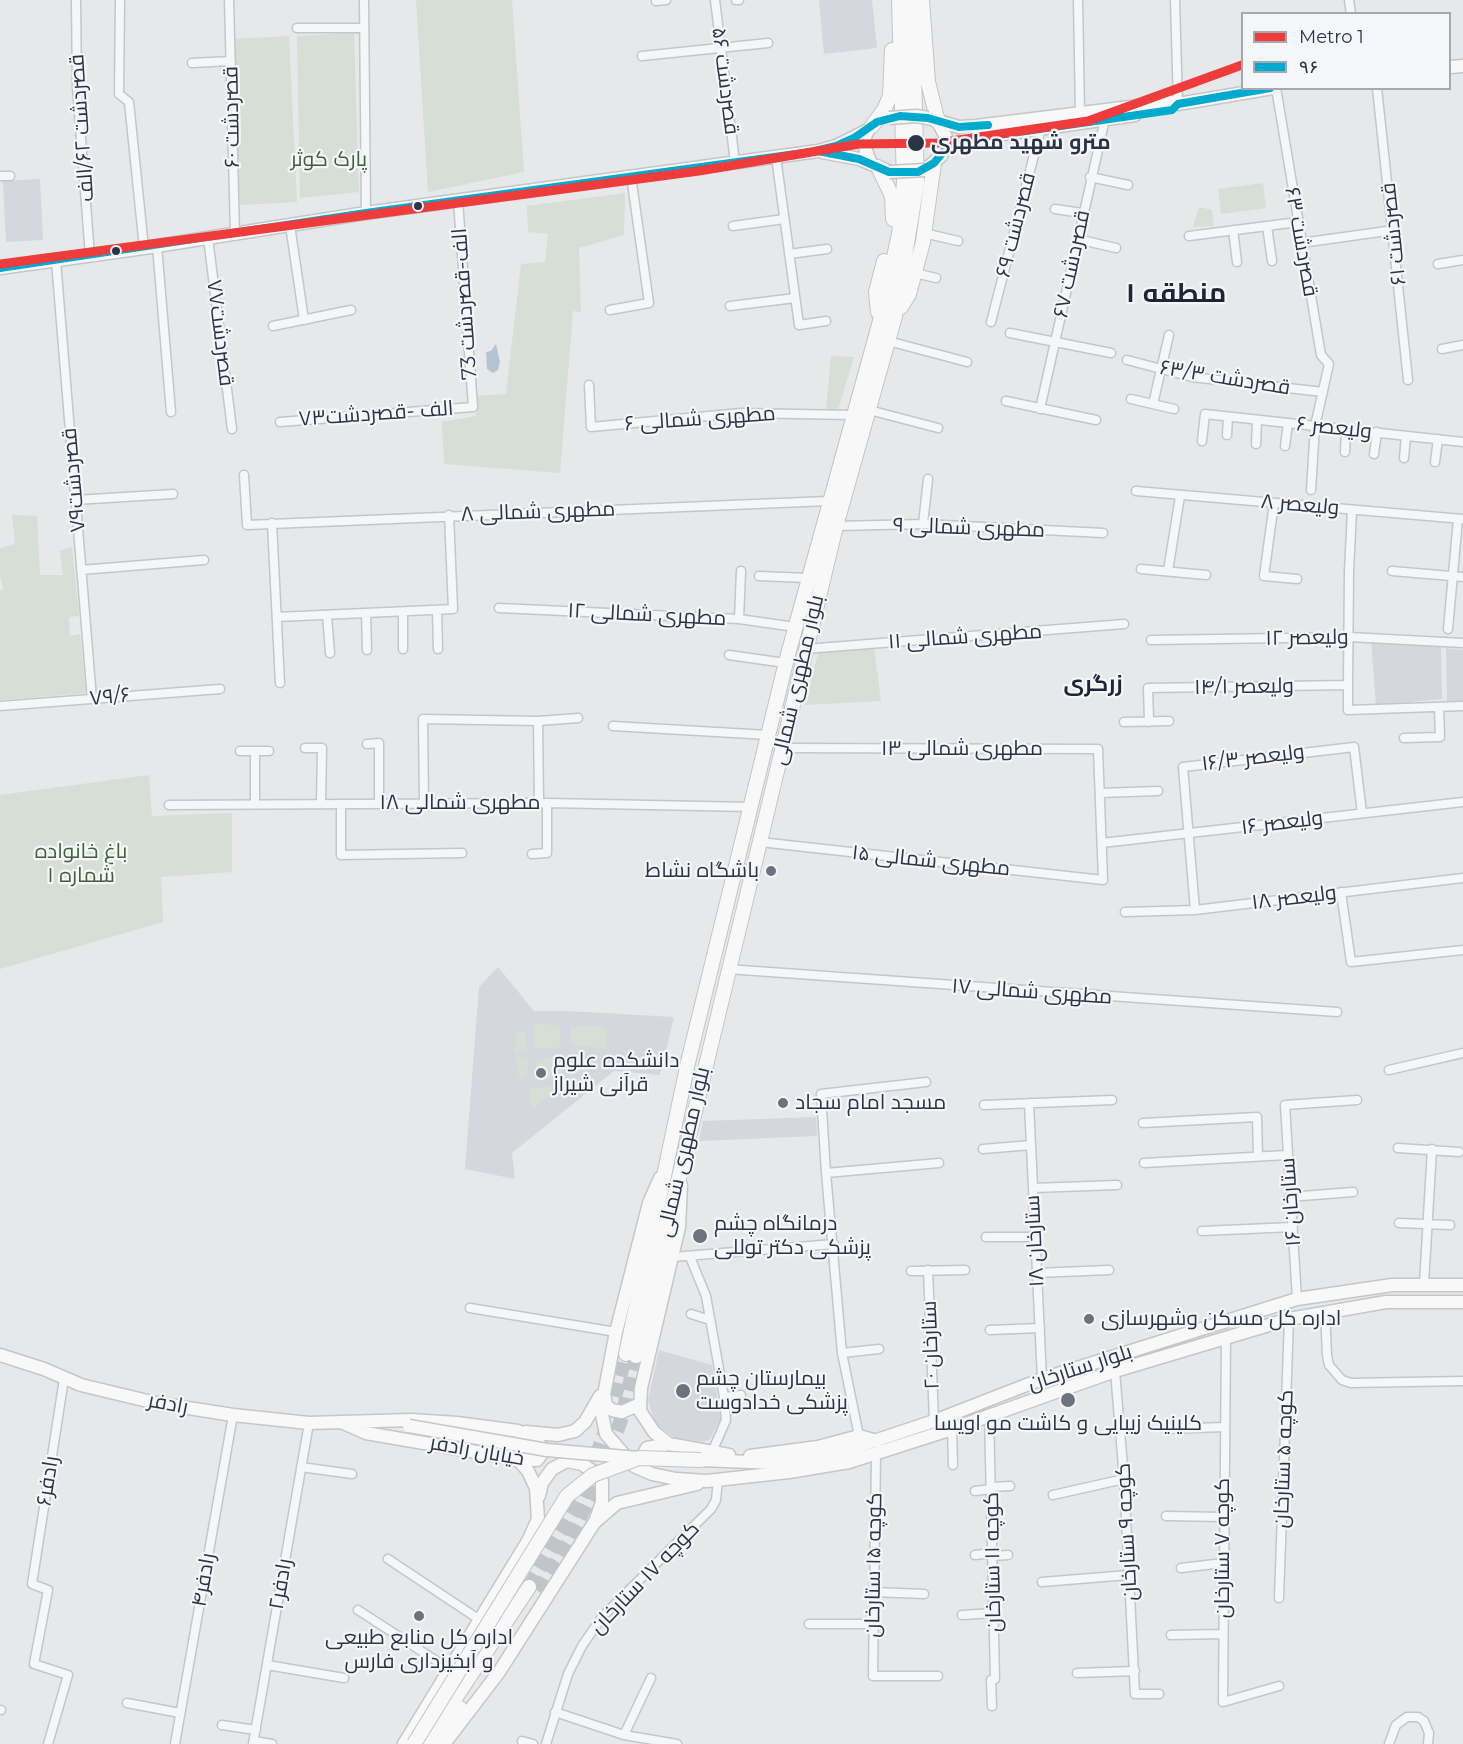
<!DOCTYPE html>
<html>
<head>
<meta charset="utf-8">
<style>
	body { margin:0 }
	#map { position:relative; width:1463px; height:1744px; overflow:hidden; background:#e6e8ea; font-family:Montserrat,sans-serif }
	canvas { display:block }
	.legend { position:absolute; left:1241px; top:12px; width:210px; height:78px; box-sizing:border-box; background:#f4f6f9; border:2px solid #a4a8b1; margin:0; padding:8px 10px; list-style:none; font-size:18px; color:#2b3445 }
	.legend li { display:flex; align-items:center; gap:12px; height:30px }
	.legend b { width:30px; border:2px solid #a4a8b1 }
</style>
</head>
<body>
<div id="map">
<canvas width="1463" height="1744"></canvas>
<ul class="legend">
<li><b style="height:8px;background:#ee3c3c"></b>Metro 1</li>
<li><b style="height:8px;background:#00a9ce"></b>۹۶</li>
</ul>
</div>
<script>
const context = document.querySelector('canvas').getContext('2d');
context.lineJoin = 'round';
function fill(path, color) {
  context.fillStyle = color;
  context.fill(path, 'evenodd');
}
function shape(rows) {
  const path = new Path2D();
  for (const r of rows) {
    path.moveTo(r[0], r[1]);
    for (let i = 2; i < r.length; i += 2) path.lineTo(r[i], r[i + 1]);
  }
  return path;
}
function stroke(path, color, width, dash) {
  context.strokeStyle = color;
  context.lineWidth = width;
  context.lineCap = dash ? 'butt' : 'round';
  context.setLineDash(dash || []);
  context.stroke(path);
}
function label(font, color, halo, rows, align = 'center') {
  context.font = font + ' Montserrat,Cairo,sans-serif';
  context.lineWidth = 4.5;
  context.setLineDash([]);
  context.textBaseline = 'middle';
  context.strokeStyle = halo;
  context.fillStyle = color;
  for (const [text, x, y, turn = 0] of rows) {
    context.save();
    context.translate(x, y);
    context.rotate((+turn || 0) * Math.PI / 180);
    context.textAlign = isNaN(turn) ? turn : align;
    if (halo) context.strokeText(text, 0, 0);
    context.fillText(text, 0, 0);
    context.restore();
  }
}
const built = shape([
	[819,0,872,0,877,48,824,54],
	[40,179,43,240,6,242,3,181],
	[1371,640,1441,647,1442,699,1376,705],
	[1446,648,1463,650,1463,701,1447,702],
	[498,967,534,1011,566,1011,674,1017,660,1075,614,1071,512,1153,515,1179,465,1169,479,987],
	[816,1117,817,1136,699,1141,703,1121],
	[659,1350,712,1365,721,1419,709,1440,702,1442,675,1438,655,1423,648,1400]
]);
const green = shape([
	[416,0,512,0,524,172,428,192],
	[354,33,359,192,300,198,297,36],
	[289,36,297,202,240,205,232,39],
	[1263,183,1266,208,1221,214,1218,189],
	[625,193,624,235,579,248,581,312,573,311,560,473,444,464,442,422,476,416,476,396,506,394,521,264,545,262,548,234,528,232,527,206],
	[1199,207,1212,210,1214,226,1193,227],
	[831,356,854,357,838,410,826,409],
	[12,515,37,516,40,575,63,575,60,551,72,547,79,616,69,617,70,636,80,634,86,693,0,700,0,591,3,589,0,576,0,548,15,544],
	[874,648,881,701,805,705,818,653],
	[149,775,152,816,232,813,232,872,161,877,163,922,0,969,0,795],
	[534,1024,560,1025,560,1047,534,1049],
	[571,1026,607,1027,606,1048,571,1046],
	[521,1029,525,1034,528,1052,522,1050,514,1053,517,1033],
	[518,1055,521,1059,528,1056,527,1075,522,1080,519,1077,515,1056],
	[560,1057,562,1078,535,1080,537,1059],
	[601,1057,571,1078,571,1063,576,1058],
	[563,1085,532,1109,528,1097,532,1088]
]);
const water = shape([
	[496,344,500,362,498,370,493,373,487,369,486,352,491,351]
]);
const primaryTunnel = shape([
	[610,1451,621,1420,636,1356],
	[529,1587,582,1495,610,1417,626,1354],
	[538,1591,568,1543,602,1471]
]);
const street = shape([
	[76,0,77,87,90,256],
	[120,0,119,94,129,102,144,248],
	[229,0,235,234],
	[364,0,366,213],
	[715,0,735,162],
	[736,0,739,0],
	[1078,0,1080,114],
	[1175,0,1178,104],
	[1349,0,1351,14],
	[656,1,666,0],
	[297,28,364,28],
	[642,56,768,43],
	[192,63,231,61],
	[1276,88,1321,355,1329,364,1315,426,1311,490],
	[1377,88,1408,380],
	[776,157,799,325,826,321],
	[0,176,10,176],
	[1090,177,1128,185],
	[1055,209,1082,213],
	[290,225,304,320],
	[733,226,784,219],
	[1267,226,1272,261],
	[1233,230,1237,262],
	[924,233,958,241],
	[1189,236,1298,222],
	[208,238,232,429],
	[1077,239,1116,248],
	[1301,243,1394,230],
	[157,246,171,412],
	[789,254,827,249],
	[56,261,92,699],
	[1438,264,1463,260],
	[915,273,936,278],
	[730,306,795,298],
	[610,310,649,303,631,176],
	[991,322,1041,128],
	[273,326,351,310],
	[1010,333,1111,353],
	[888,341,967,362],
	[1442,349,1463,345],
	[1127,360,1192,377,1323,392],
	[589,385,591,427,741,413,852,415],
	[1131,399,1174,409],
	[1006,401,1096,420],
	[1153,404,1169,335],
	[1040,409,1105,119],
	[869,410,938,428],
	[280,422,473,407,458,200],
	[1227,435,1228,417],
	[1202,441,1205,414,1463,442],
	[1256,444,1257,420],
	[1285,446,1288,423],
	[1345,452,1346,429],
	[1374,454,1377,432],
	[1404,458,1406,436],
	[1435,462,1438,439],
	[244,475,247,525,828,501],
	[1136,491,1463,519],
	[75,500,173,494],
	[1274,503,1264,576,1297,579],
	[272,523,280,683],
	[923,524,928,479],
	[836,526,923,524,1103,533],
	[1141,569,1206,575],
	[81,570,204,560],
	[1168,571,1180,496],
	[1392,571,1463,577],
	[759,576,807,578],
	[499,608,739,619,795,627],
	[437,610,438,649],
	[403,612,403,649],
	[366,613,367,650],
	[327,615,330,653],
	[277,617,453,609,449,515],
	[739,619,741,571],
	[1448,629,1458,519],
	[1151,640,1349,637,1463,643],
	[805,649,1124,624],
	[729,655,785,663],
	[1348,685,1349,572,1352,510],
	[0,706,220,689],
	[538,721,539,803],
	[1124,722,1169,721],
	[1149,722,1148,688,1348,685,1348,710,1463,706],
	[613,726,768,735],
	[1404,738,1440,737,1439,707],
	[367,744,379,743,379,804],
	[305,748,322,748,321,804],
	[240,751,269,751],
	[1100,793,1158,791],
	[255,804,255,751],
	[341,804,341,855,462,853],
	[424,804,423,719,538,721,578,718],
	[169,805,547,803,751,807],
	[760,842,1103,880,1098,749,782,748],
	[1102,843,1463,802],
	[532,854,547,853,547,803],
	[1341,892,1351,962,1463,950],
	[1195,910,1183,767,1354,747,1362,813],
	[1125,912,1195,910,1463,878],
	[727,969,1337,1012],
	[1389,1070,1463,1053],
	[1029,1103,1042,1379],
	[984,1105,1112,1100],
	[1143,1123,1257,1117,1258,1156],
	[1398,1148,1459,1152],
	[983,1149,1031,1145],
	[1144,1163,1287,1155],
	[826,1173,939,1163],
	[1033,1188,1117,1185],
	[1289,1197,1353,1192],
	[1399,1223,1450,1225],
	[1202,1231,1293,1227],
	[986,1237,1034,1237],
	[673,1257,834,1244],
	[690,1257,706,1296,724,1397,726,1420,712,1452],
	[928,1270,934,1421],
	[911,1271,965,1270],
	[1037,1273,1109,1270],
	[1424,1284,1432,1149],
	[1297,1299,1285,1105,1357,1100],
	[470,1308,616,1332],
	[1325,1311,1327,1355,1329,1365,1342,1380,1351,1383,1463,1381],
	[691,1314,710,1320],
	[990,1330,1040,1328],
	[1226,1336,1223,1702,1279,1686],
	[842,1353,879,1349],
	[1115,1371,1124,1479,1135,1694,1159,1694],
	[724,1397,741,1395],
	[989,1414,995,1679,991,1680,992,1706],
	[952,1429,953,1465],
	[1165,1429,1224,1427],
	[859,1436,842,1353,826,1173,821,1094,926,1082],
	[876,1454,873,1676,938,1676],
	[301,1467,352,1474],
	[991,1487,1010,1486],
	[975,1491,991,1489],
	[1053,1495,1124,1479],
	[1166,1516,1223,1517],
	[975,1555,993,1553],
	[993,1556,1008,1555],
	[388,1559,480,1620],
	[1181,1568,1223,1563],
	[1042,1582,1128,1575],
	[874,1592,924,1594],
	[1279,1598,1289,1319],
	[358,1610,449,1669],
	[962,1615,994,1613],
	[809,1624,873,1624],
	[1171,1635,1223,1634],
	[267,1665,344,1678],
	[1077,1673,1135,1671],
	[127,1703,180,1713],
	[0,1710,1,1710],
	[555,1712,624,1735,677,1744],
	[222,1725,256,1730],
	[624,1735,651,1678],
	[254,1741,272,1744],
	[522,1741,533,1744],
	[48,1744,68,1675,34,1664,48,1590,32,1584,64,1379],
	[175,1744,233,1415],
	[253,1744,309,1423],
	[546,1744,568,1674,582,1646,602,1617,711,1509,716,1500,718,1480],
	[1389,1744,1396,1725,1407,1717,1418,1717,1424,1721,1429,1733,1428,1744]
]);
const secondary = shape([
	[1450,67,1463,66],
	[931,119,959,127,976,126,1171,102,1178,104,1273,88],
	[868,130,863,142,871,164],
	[944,151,963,140,1135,115],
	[822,152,859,159,886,170],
	[926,169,941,156,945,144,946,137,938,122],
	[0,268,144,248,366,213,818,151,836,146,868,130],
	[660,1178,649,1203,616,1332,601,1410,606,1434,634,1466,652,1474,676,1479,707,1481,789,1472,849,1462,952,1429,1115,1371,1289,1319,1386,1302,1463,1302],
	[681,1185,679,1227,641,1388,640,1411,654,1432,669,1444,729,1455],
	[0,1355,44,1369,81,1385,156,1403,233,1415,309,1423,411,1420,457,1423,518,1431,537,1441,544,1451,537,1460,517,1459,366,1433,341,1422],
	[604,1393,606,1405,612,1410,622,1412,640,1404],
	[526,1432,558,1435,575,1431,585,1422,600,1396],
	[750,1456,818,1447,859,1436,877,1441],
	[701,1460,775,1463,835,1454,934,1421,1042,1379,1297,1299,1392,1285,1463,1285],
	[644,1465,643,1455,647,1448,669,1444],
	[539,1496,542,1483,552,1469,567,1461,582,1464,598,1475,602,1481,602,1502,596,1519],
	[404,1744,528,1541,538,1519,536,1488,528,1471,517,1459],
	[444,1744,499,1672,594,1523,617,1503,697,1484]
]);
const primary = shape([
	[922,0,928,82,938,122],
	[872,126,884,110,890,96,892,50],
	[878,167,892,196,893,219],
	[901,307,909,294,923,242,934,163],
	[878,312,876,292,884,261],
	[626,1354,689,1058,787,658,880,321,899,234,904,182,899,0],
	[636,1356,836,526,895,316,917,183,912,0],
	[425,1744,529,1587],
	[437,1744,460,1708]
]);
const secondaryBridge = shape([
	[889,118,916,116,928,118],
	[889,172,925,170],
	[409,1426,547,1450,638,1458]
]);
const primaryBridge = shape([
	[414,1744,567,1496,593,1475,639,1458,701,1460]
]);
const bus1 = shape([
	[815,151,836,146,854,138,877,122,900,116,928,118,959,127,988,125],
	[0,268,366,213,818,151,859,159,889,172,918,172,934,163,949,145,963,140,1172,110,1178,104,1270,88]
]);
const metro1 = shape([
	[0,264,699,171,859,144,938,143,1088,121,1242,65]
]);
const markers = [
	[916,143,9,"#2b3445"],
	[418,206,5,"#2b3445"],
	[116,251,5,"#2b3445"],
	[771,871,6,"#6c737f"],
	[541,1073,6,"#6c737f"],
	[783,1103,6,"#6c737f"],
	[700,1236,8,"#6c737f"],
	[1089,1319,6,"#6c737f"],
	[683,1391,8,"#6c737f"],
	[1068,1400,8,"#6c737f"],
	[419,1616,6,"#6c737f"]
];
const streetNames = [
	["۵۶ قصردشت",725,81,83],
	["۶۰ قصردشت",232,117,-91],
	["قصردشت ۶۲/الف",82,128,-94],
	["۶۹ قصردشت",1016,225,-76],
	["۶۱ قصردشت",1394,234,-96],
	["۶۳ قصردشت",1301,242,80],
	["۶۷ قصردشت",1072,264,-78],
	["73 الف-قصردشت",465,304,-94],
	["قصردشت۷۷",220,333,83],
	["۶۳/۳ قصردشت",1225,378,9],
	["الف -قصردشت۷۳",376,414,-4],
	["۶ مطهری شمالی",700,419,-4],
	["۶ ولیعصر",1334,428,6],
	["قصردشت۷۹",74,480,-95],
	["۸ ولیعصر",1300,505,5],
	["۸ مطهری شمالی",538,512,-2],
	["۹ مطهری شمالی",969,528,2],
	["۱۲ مطهری شمالی",647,615,3],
	["۱۱ مطهری شمالی",965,637,-4],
	["۱۲ ولیعصر",1307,638,-1],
	["بلوار مطهرى شمالى",798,680,-77],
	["۱۴/۱ ولیعصر",1244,687,-1],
	["۷۹/۶",110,697,-5],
	["۱۳ مطهری شمالی",962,749],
	["۱۶/۳ ولیعصر",1253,758,-7],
	["۱۸ مطهری شمالی",460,803],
	["۱۶ ولیعصر",1282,823,-7],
	["۱۵ مطهری شمالی",931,861,6],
	["۱۸ ولیعصر",1294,898,-7],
	["۱۷ مطهری شمالی",1032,992,4],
	["بلوار مطهرى شمالى",684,1152,-77],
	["۱۶ ستارخان",1291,1202,-94],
	["۱۸ ستارخان",1035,1241,-93],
	["۲۰ ستارخان",931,1345,-92],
	["بلوار ستارخان",1080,1368,-18],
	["رادفر",168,1404,11],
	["خیابان رادفر",477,1451,10],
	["کوچه ۵ ستارخان",1284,1459,-88],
	["رادفر۶",48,1481,-81],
	["کوچه ۹ ستارخان",1127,1532,-93],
	["کوچه ۷ ستارخان",1223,1548,-90],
	["کوچه ۱۱ ستارخان",993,1562,-91],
	["کوچه ۱۵ ستارخان",874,1565,-89],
	["کوچه ۱۷ ستارخان",645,1578,-46],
	["رادفر۴",204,1580,-80],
	["رادفر۲",281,1584,-80]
];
const stopNames = [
	["مترو شهید مطهری",931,143]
];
const parkNames = [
	["پارک کوثر",329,160],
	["باغ خانواده",81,852],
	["شماره ۱",81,876]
];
const poiNames = [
	["باشگاه نشاط",759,871,"right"],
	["دانشکده علوم",553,1061],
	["قرآنی شیراز",553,1085],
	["مسجد امام سجاد",795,1103],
	["درمانگاه چشم",714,1224],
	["پزشكی دكتر توللی",714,1248],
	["اداره کل مسکن وشهرسازی",1101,1319],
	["بیمارستان چشم",696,1379],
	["پزشکی خدادوست",696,1403],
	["کلینیک زیبایی و کاشت مو اویسا",1068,1424,"center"],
	["اداره کل منابع طبیعى",419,1638,"center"],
	["و آبخیزدارى فارس",419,1662,"center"]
];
const neighbourhoodNames = [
	["زرگری",1093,685]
];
const districtNames = [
	["منطقه ۱",1176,294]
];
fill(built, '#d4d7dd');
fill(green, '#d6ded6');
fill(water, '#b4c4d5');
stroke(primaryTunnel, '#c1c4c9', 14, [14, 7]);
stroke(street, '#c4c6c8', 11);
stroke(secondary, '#c4c6c8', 15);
stroke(primary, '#c2c5c8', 16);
stroke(street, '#f5f6f7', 8);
stroke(secondary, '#f8f8f8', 12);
stroke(primary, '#f8f8f8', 14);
stroke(secondaryBridge, '#c4c6c8', 15, []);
stroke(primaryBridge, '#c2c5c8', 16, []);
stroke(secondaryBridge, '#f8f8f8', 12);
stroke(primaryBridge, '#f8f8f8', 14);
stroke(bus1, '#00a9ce', 8);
stroke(metro1, '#ee3c3c', 9);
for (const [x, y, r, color] of markers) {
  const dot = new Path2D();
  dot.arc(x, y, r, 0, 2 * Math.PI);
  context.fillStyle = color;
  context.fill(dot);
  stroke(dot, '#f4f6f9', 2);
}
label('21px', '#2b3445', '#f4f6f9', streetNames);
label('bold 21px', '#2b3445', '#f4f6f9', stopNames, 'left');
label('21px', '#3f6138', '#f4f6f9', parkNames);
label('21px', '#2b3445', '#f4f6f9', poiNames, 'left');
label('bold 22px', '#1d2536', '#f4f6f9', neighbourhoodNames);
label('bold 27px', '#1d2536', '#f4f6f9', districtNames);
</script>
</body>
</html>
